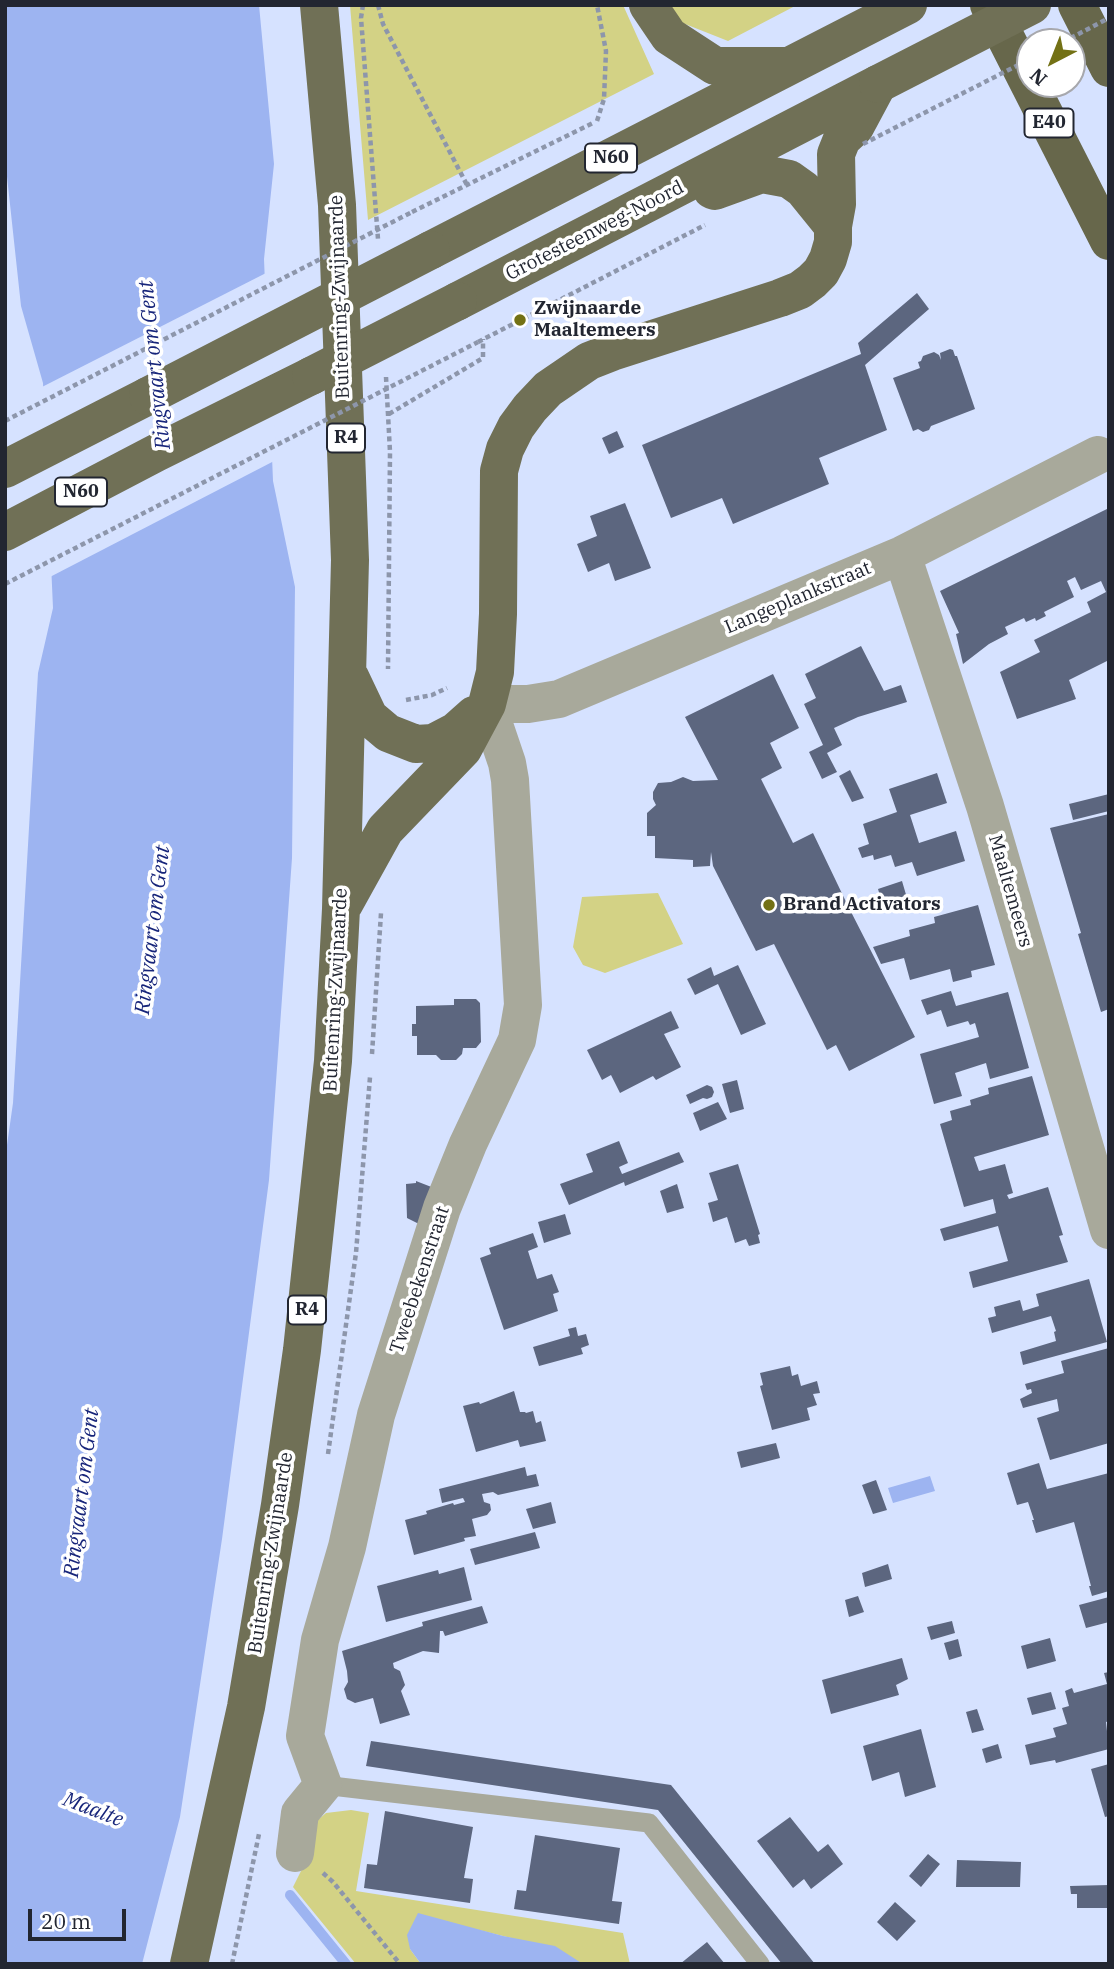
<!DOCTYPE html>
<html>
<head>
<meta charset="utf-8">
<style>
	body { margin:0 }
	#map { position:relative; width:1114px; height:1969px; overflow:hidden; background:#d6e2ff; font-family:"IBM Plex Serif",serif }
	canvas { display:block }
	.frame { position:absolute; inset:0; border:7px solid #222631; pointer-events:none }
	.north { position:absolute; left:1016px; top:28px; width:70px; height:70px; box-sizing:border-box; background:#fff; border:2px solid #a7a8ad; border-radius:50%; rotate:222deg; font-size:19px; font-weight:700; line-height:28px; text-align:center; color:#222631 }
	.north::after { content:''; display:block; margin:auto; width:24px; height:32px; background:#737115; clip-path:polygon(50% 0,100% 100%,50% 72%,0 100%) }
	.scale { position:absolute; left:28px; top:1909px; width:98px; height:32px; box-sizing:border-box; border:4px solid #222631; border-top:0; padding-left:9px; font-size:21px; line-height:24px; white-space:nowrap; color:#222631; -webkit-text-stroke:5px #fff; paint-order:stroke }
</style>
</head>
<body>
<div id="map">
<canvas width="1114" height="1969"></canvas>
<div class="frame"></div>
<div class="north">N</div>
<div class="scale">20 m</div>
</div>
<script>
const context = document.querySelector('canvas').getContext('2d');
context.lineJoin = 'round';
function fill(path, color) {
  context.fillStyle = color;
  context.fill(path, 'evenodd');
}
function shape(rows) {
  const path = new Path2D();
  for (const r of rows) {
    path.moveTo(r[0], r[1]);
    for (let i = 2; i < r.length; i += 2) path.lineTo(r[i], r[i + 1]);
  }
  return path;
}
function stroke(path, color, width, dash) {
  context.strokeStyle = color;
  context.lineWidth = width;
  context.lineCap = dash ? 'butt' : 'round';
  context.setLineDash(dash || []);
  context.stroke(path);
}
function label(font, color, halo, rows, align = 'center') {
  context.font = font + ' "IBM Plex Serif",serif';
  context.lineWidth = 7;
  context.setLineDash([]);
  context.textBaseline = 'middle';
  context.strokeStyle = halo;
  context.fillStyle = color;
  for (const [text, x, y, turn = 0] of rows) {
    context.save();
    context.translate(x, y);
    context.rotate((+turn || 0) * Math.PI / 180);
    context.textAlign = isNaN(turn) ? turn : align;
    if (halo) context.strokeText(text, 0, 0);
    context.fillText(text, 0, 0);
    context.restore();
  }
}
const green = shape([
	[350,5,623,5,654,74,368,220],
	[666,5,797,5,728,41,675,20],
	[658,893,683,944,605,973,583,965,573,947,582,897],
	[351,1810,369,1813,356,1891,623,1933,630,1964,583,1964,523,1941,475,1929,410,1949,421,1964,356,1964,293,1887,303,1867,310,1827,326,1813]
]);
const water = shape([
	[5,5,259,5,274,164,264,259,273,481,295,587,292,858,269,1180,222,1539,180,1817,142,1964,5,1964,5,1159,13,1103,38,673,53,608,43,383,21,306,5,158],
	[930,1476,935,1491,893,1503,888,1488],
	[418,1913,503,1936,555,1946,583,1964,421,1964,410,1949,407,1935]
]);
const pier = shape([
	[268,272,276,460,48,578,40,388]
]);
const stream = shape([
	[290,1895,346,1964]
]);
const building = shape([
	[917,293,929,309,865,365,887,430,819,458,829,484,733,524,722,498,671,518,642,445,861,354,858,343],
	[950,349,953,350,955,356,957,356,975,409,931,426,929,430,923,432,918,429,913,431,893,378,920,368,918,362,921,361,923,356,934,352,939,355,941,360,940,353],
	[617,431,624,447,609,454,602,438],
	[625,503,651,568,615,581,609,563,588,572,577,544,597,536,590,516],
	[1109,508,1109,660,1069,680,1076,699,1017,719,1000,672,1040,652,1034,640,1091,612,1087,602,1106,592,1101,581,1081,590,1075,577,1067,581,1074,597,1044,612,1046,616,1036,621,1035,618,1026,622,1024,618,1005,627,1008,634,989,644,963,664,956,634,959,633,940,591],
	[861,646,884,691,901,685,907,702,858,717,834,728,842,745,827,753,837,772,822,779,809,752,823,745,804,704,816,698,805,674],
	[773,674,799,728,770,743,782,768,761,779,793,843,813,833,848,906,915,1037,849,1071,836,1045,827,1050,774,944,756,951,713,866,711,852,710,866,693,867,693,860,655,858,655,836,647,836,647,813,656,805,653,799,653,792,658,783,671,782,683,777,693,781,718,780,685,717],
	[850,770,864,798,852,802,839,776],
	[937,773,947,803,910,815,919,843,956,831,965,861,917,876,912,862,895,867,891,855,874,860,873,855,862,858,858,848,869,844,863,824,897,812,889,789],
	[1109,794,1109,811,1073,820,1069,804],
	[1109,814,1109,1009,1101,1012,1078,934,1081,933,1050,828],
	[902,881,907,898,883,906,878,889],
	[978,905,995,965,971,971,972,977,953,982,950,969,910,980,904,958,881,964,873,947,910,936,909,930,935,923,934,917],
	[738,965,766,1024,741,1035,718,984,695,995,687,979,711,967,714,976],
	[951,991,956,1006,1008,992,1029,1068,990,1079,986,1063,955,1073,962,1096,934,1104,920,1054,979,1037,975,1023,970,1025,968,1021,947,1027,941,1010,927,1015,921,1000],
	[454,999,476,999,480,1003,481,1042,476,1048,463,1048,462,1054,456,1060,441,1060,436,1055,417,1055,417,1036,412,1036,412,1024,416,1024,416,1006,454,1005],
	[671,1011,679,1028,664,1034,681,1067,656,1080,653,1076,620,1093,611,1075,602,1080,587,1050],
	[1032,1076,1049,1135,974,1157,979,1171,1005,1164,1013,1193,1007,1195,1009,1199,1048,1187,1063,1235,1059,1236,1068,1262,973,1288,969,1272,1008,1261,998,1226,944,1241,940,1229,996,1213,993,1199,964,1207,940,1124,952,1120,950,1111,971,1105,970,1100,989,1094,988,1088],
	[737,1080,744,1109,730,1113,722,1084],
	[707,1085,712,1087,714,1092,712,1097,707,1099,703,1098,690,1104,686,1095],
	[718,1102,727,1119,700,1131,693,1113],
	[619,1141,628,1163,619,1167,622,1174,679,1152,684,1162,625,1186,624,1182,569,1205,560,1184,593,1172,586,1154],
	[738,1164,760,1234,758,1235,760,1243,749,1246,746,1239,735,1243,727,1217,713,1222,708,1203,718,1200,709,1173],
	[416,1181,434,1188,419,1224,407,1218,406,1184,416,1183],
	[677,1184,684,1208,667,1213,660,1191],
	[565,1214,571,1234,544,1243,538,1222],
	[533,1233,538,1247,528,1251,537,1279,552,1274,559,1292,553,1294,558,1311,504,1330,480,1258,491,1254,489,1248],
	[1089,1279,1107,1342,1023,1365,1020,1352,1056,1341,1054,1332,1056,1331,1051,1316,992,1333,988,1318,996,1316,994,1307,1020,1300,1023,1311,1039,1306,1036,1294],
	[576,1327,578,1336,586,1334,589,1345,581,1348,583,1354,539,1366,533,1347,570,1336,568,1329],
	[1109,1348,1109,1443,1050,1460,1037,1418,1059,1411,1057,1399,1023,1408,1020,1399,1032,1393,1031,1389,1027,1390,1025,1384,1064,1373,1061,1361],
	[790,1366,792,1376,798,1374,801,1386,817,1381,820,1393,813,1394,817,1405,807,1408,810,1420,772,1430,760,1386,763,1385,760,1373],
	[514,1391,520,1412,525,1412,526,1413,533,1411,536,1423,541,1421,546,1441,520,1447,518,1440,476,1452,463,1406,479,1402,480,1404],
	[776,1443,780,1458,741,1468,737,1452],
	[1039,1463,1047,1489,1109,1473,1109,1591,1092,1596,1089,1586,1091,1586,1074,1522,1036,1533,1032,1520,1034,1520,1028,1502,1017,1505,1007,1473],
	[525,1467,527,1476,536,1474,539,1486,498,1495,493,1492,482,1494,484,1502,490,1504,491,1510,487,1515,472,1519,476,1536,464,1538,465,1541,414,1555,405,1520,427,1514,426,1511,453,1503,454,1505,465,1502,463,1498,442,1503,439,1489],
	[876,1480,887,1510,873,1514,862,1485],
	[551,1502,556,1523,533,1529,526,1509],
	[535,1532,540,1548,475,1565,470,1549],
	[888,1564,892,1579,865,1587,862,1573],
	[464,1567,472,1600,386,1622,377,1586,438,1570,439,1574],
	[858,1596,864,1612,849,1617,845,1600],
	[1109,1597,1109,1622,1086,1628,1079,1605],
	[482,1606,488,1623,445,1636,443,1631,440,1631,439,1653,423,1651,393,1663,394,1668,400,1671,405,1685,401,1691,410,1715,380,1724,373,1698,355,1703,347,1699,344,1689,348,1682,347,1671,342,1651,423,1626,422,1622],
	[952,1621,955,1633,931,1640,927,1627],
	[1050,1638,1056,1661,1027,1669,1021,1646],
	[958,1639,962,1656,949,1660,944,1643],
	[902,1658,908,1679,896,1685,899,1695,831,1714,822,1680],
	[1109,1672,1109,1721,1106,1722,1109,1749,1056,1763,1055,1760,1030,1765,1025,1745,1056,1737,1053,1728,1067,1724,1062,1708,1069,1706,1065,1691,1072,1688,1074,1693,1107,1684,1104,1673],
	[1051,1692,1056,1709,1032,1715,1027,1698],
	[977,1709,984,1730,972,1733,966,1712],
	[921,1729,936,1787,905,1797,899,1772,872,1781,863,1746],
	[371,1741,671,1785,815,1964,782,1964,658,1810,366,1766],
	[998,1744,1002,1758,986,1763,982,1749],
	[1109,1764,1109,1816,1105,1817,1091,1769],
	[385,1811,473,1827,464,1878,473,1879,470,1903,364,1888,367,1864,377,1865],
	[790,1817,818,1852,828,1844,843,1864,811,1889,804,1879,793,1888,757,1841],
	[535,1835,620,1848,612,1901,622,1902,619,1924,514,1909,517,1890,526,1891],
	[928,1854,940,1864,921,1887,909,1876],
	[957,1860,1021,1862,1020,1887,956,1887],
	[1109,1885,1109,1908,1077,1908,1077,1894,1071,1894,1070,1886],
	[895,1902,916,1921,897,1941,877,1922],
	[707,1942,725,1964,680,1964]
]);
const path = shape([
	[363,5,361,18,378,239],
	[378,5,383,24,467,185],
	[597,121,604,99,606,51,597,5],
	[412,212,593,123],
	[478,342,705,225],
	[386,377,390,452,388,669],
	[389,414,483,358,483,339],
	[406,700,432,695,447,688],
	[372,1054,381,913],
	[328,1454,356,1253,370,1077],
	[323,1873,333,1882,400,1964],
	[232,1964,259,1834]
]);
const service = shape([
	[323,1785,649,1823,760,1964]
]);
const minor = shape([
	[902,555,985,806,1109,1230],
	[295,1853,300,1813,323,1785,305,1736,320,1640,347,1547,376,1415,442,1208,468,1144,517,1040,523,1005,510,780,507,763,487,704,528,704,559,699,902,555,1098,455]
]);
const trunk = shape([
	[648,5,669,36,715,66,785,66],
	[712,190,715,191,762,174,789,179,803,189,833,226],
	[431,250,908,5],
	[458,301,878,84],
	[5,469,148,396],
	[5,532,156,453,311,376],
	[350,677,369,717,388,733,416,744,433,743,456,731,474,715],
	[344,904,385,830,463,749,487,704,495,672,498,614,499,471,505,449,516,427,530,408,548,389,589,361,612,352,780,298,800,290,812,281,821,272,828,259,833,242,833,226,837,204,836,154,842,139,855,127,878,84],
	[189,1964,246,1707,280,1505,302,1350,333,1061,341,909,350,560,337,205,319,5]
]);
const motorway = shape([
	[989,5,1109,241],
	[1077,5,1109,68]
]);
const pathBridge = shape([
	[1063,42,1109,18],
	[863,144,1030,59],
	[5,421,412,212],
	[5,584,478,342]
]);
const trunkBridge = shape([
	[878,84,1032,5],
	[311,376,458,301],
	[148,396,431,250]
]);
const markers = [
	[520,320,7,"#737115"],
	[769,905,7,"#737115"]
];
const shields = [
	[1049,123,49],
	[611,158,52],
	[346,438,38],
	[81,492,52],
	[307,1310,38]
];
const shieldNames = [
	["E40",1049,123],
	["N60",611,158],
	["R4",346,438],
	["N60",81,492],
	["R4",307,1310]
];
const streetNames = [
	["Grotesteenweg-Noord",595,231,-27],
	["Buitenring-Zwijnaarde",340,297,-92],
	["Langeplankstraat",798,598,-23],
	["Maaltemeers",1010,891,74],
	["Buitenring-Zwijnaarde",336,990,-87],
	["Tweebekenstraat",420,1280,-72],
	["Buitenring-Zwijnaarde",271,1553,-81]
];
const poiNames = [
	["Zwijnaarde",534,309],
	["Maaltemeers",534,331],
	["Brand Activators",783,905]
];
const waterNames = [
	["Ringvaart om Gent",155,365,-96],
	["Ringvaart om Gent",153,930,-83],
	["Ringvaart om Gent",82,1493,-83],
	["Maalte",93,1810,21]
];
fill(green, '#d3d285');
fill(water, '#9db4f1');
fill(pier, '#d6e2ff');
stroke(stream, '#9db4f1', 10);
fill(building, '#5c667f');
stroke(path, '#8d96ab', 4.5, [5, 3.5]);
stroke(service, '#a8a99b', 19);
stroke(minor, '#a8a99b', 38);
stroke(trunk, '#707056', 38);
stroke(motorway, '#67674b', 38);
stroke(pathBridge, '#8d96ab', 4.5, [5, 3.5]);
stroke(trunkBridge, '#707056', 38);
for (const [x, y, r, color] of markers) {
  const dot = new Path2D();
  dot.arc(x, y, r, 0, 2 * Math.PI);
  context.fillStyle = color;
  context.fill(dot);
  stroke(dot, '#fff', 2.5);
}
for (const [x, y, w] of shields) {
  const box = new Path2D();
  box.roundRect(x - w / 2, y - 14.5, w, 29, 5);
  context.fillStyle = '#fff';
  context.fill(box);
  stroke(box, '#222631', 2);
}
label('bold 18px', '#222631', null, shieldNames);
label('19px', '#222631', '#fff', streetNames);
label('bold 19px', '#222631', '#fff', poiNames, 'left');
label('italic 21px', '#17257a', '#fff', waterNames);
</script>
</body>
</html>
